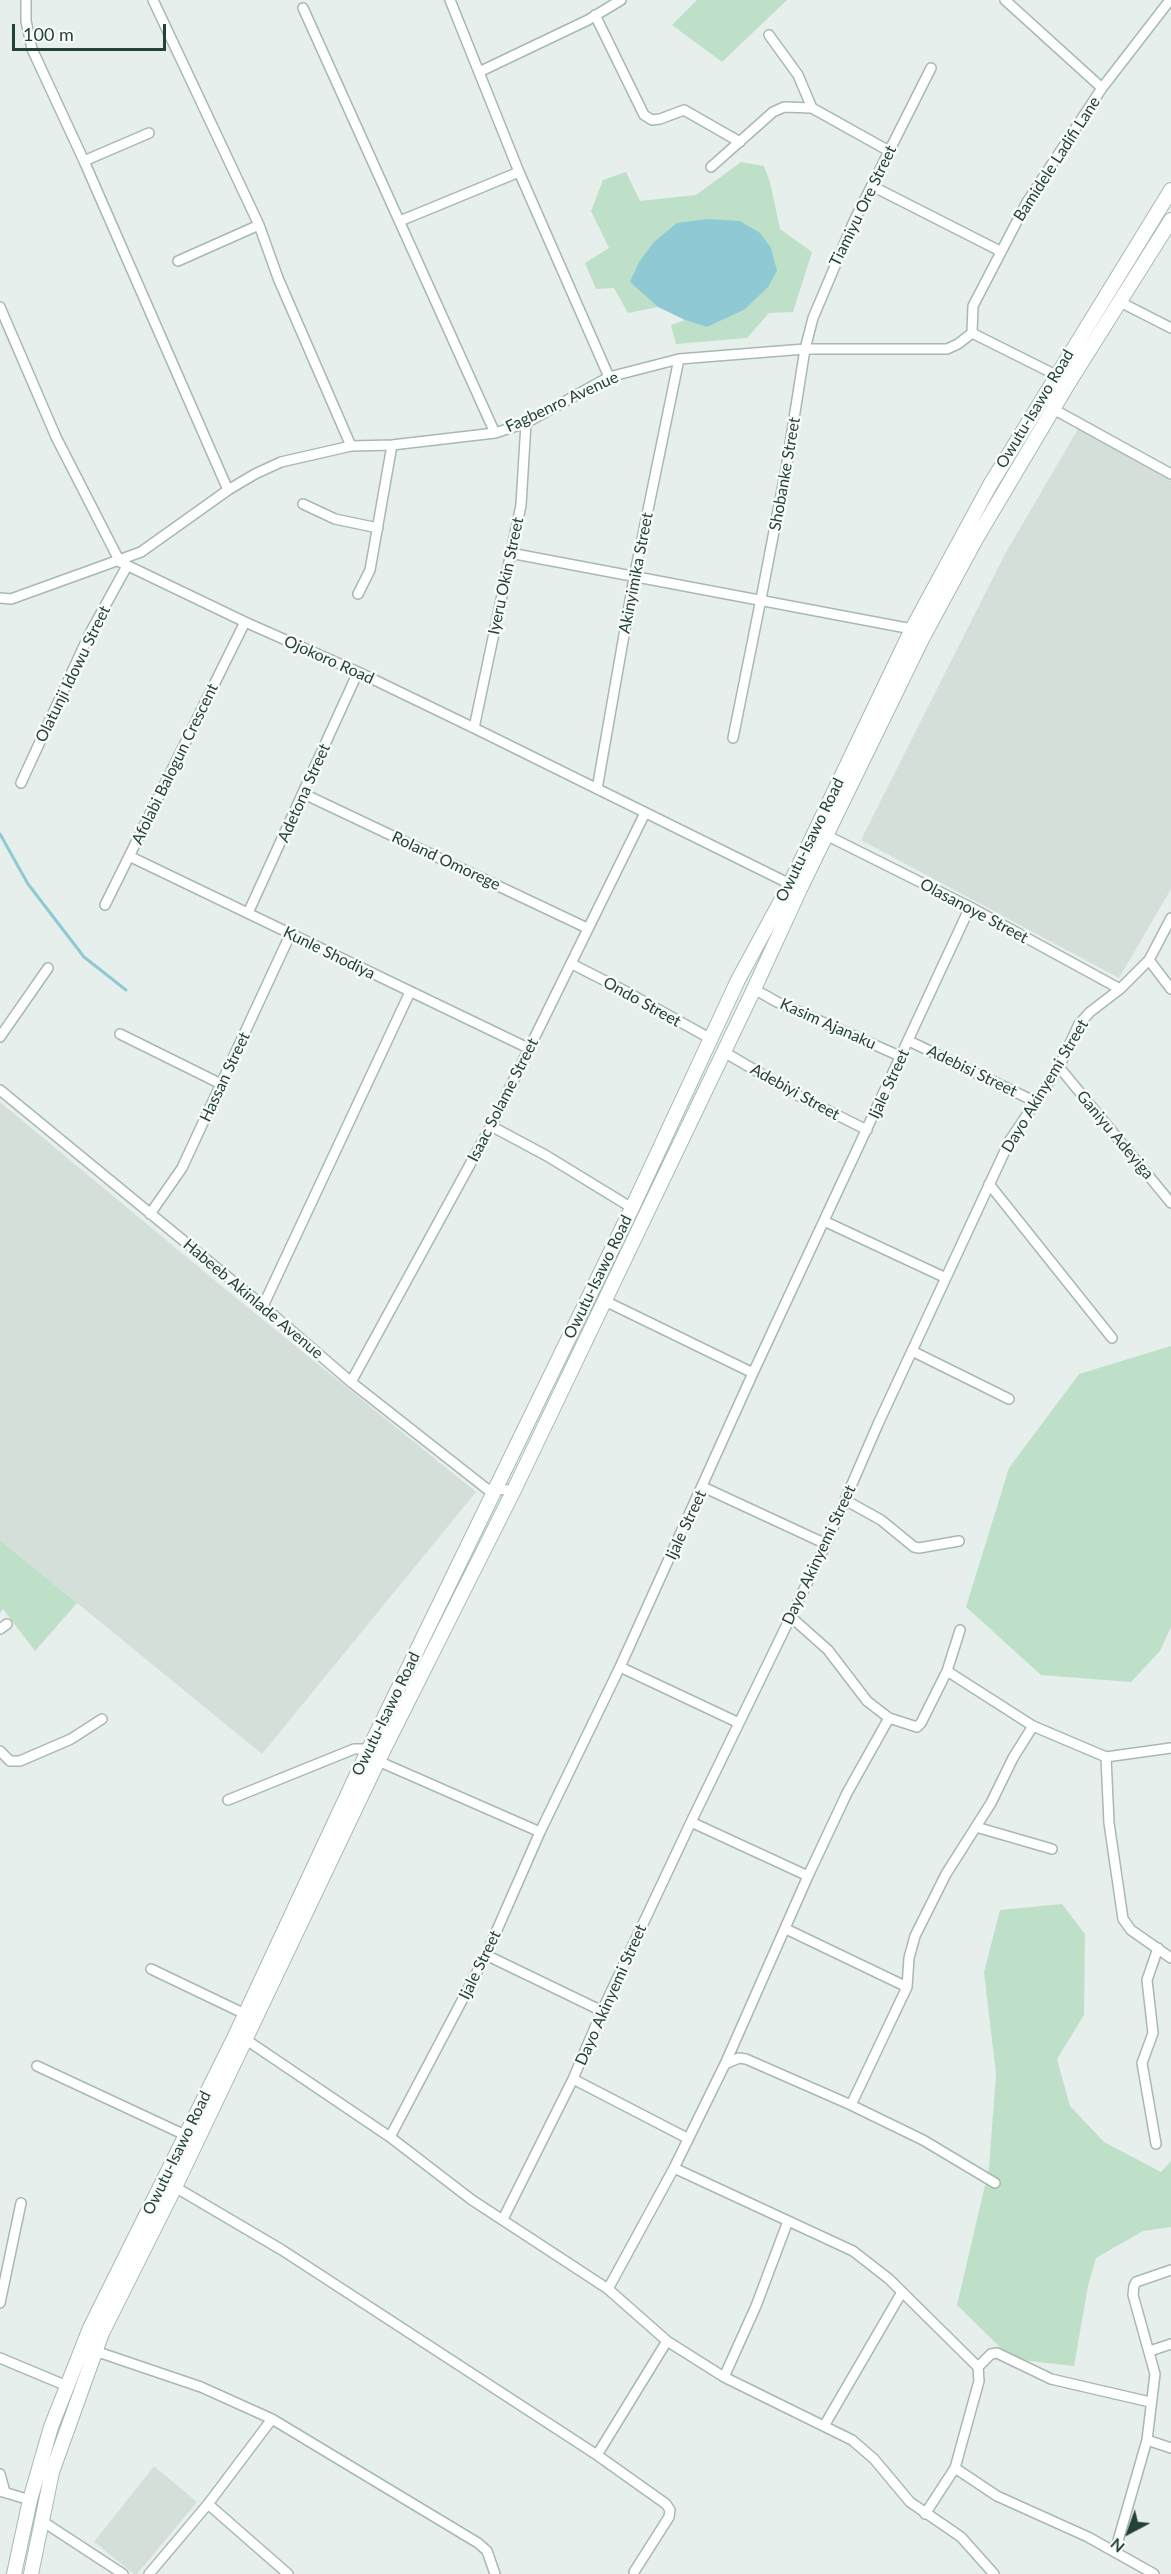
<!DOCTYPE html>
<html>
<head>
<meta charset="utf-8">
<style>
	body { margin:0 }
	#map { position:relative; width:1171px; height:2574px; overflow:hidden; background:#e6efeb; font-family:Lato,sans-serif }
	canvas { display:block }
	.north { position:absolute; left:1099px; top:2502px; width:60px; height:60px; -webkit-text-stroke:4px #f7fbf9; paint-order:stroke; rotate:221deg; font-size:16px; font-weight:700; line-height:24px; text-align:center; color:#24423a }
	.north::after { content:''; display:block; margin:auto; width:21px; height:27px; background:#24423a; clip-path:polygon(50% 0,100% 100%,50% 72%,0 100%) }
	.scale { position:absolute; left:12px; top:24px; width:154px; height:27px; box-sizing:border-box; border:3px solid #24423a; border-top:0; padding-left:8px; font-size:18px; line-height:21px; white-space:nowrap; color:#24423a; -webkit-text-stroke:4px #f7fbf9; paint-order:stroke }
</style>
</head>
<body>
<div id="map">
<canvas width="1171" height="2574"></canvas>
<div class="north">N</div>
<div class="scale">100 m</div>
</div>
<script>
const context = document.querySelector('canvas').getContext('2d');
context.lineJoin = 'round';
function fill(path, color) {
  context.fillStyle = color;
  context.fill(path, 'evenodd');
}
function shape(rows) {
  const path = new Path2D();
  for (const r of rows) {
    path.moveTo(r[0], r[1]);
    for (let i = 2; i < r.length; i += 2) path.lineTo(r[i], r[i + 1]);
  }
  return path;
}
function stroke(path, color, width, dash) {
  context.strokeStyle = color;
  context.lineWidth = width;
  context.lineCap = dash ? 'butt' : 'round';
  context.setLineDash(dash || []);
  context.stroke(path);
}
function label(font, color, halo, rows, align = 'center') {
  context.font = font + ' Lato,sans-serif';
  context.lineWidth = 5;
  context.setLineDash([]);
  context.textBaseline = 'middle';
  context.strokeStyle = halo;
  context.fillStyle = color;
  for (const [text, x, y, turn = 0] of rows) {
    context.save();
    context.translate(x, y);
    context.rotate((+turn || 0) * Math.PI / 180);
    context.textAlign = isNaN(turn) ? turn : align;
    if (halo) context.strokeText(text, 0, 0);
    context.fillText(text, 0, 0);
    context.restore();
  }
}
const built = shape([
	[1078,429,1171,481,1171,889,1119,978,861,840,1005,554],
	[0,1102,225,1289,476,1492,262,1754,0,1540],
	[154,2466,197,2502,137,2574,134,2574,94,2542]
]);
const green = shape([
	[697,0,787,0,722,62,672,25],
	[741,162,764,166,770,182,780,229,812,252,793,312,769,313,747,338,676,344,671,325,685,320,707,327,744,310,630,281,658,307,628,313,614,288,596,289,585,263,609,248,591,211,603,180,626,172,640,201,696,195],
	[1171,1346,1171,1627,1160,1651,1131,1682,1041,1675,966,1607,1009,1468,1079,1374],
	[0,1540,77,1603,35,1651,3,1609,0,1613],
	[1062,1904,1085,1934,1084,2015,1057,2059,1070,2106,1104,2142,1161,2172,1171,2161,1171,2227,1143,2231,1096,2258,1088,2286,1074,2366,1012,2359,957,2305,989,2168,996,2074,984,1972,1000,1910]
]);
const water = shape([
	[708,219,740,221,760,233,771,248,777,271,768,287,744,310,707,327,685,320,658,307,630,282,639,262,654,242,677,223]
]);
const stream = shape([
	[0,834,28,884,84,957,126,990]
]);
const street = shape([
	[26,0,26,21,32,49,84,161,228,490],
	[153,0,259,225,278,278,351,446],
	[450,0,519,172,609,377],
	[1005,0,1102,88],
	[303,8,495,433],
	[595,15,644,115,652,120,660,119,684,110,740,142],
	[769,35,798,75,812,108],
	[479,72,588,20,621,0],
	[84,161,149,133],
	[711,167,773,112,784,107,812,108,889,151],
	[872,186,1000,251],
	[400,221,519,172],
	[178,261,259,225],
	[1120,302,1171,328],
	[0,307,56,437,120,562,245,622,358,672,474,728,790,884],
	[972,333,973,306,1027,202,1102,88,1170,0],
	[1055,410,1171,474],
	[303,504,335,519,378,528],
	[510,553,912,629],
	[358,594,370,570,392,445],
	[0,598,11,599,141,552,228,490,255,474,281,462,351,446,392,445,495,433,526,423,609,377,679,359,805,349,947,349,958,344,972,333,1056,375],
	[474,728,521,505,526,423],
	[733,738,761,599,786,469,805,349,813,318,854,221,931,68],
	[21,783,89,635,127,566],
	[597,789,634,578,679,359],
	[304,794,587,928],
	[826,835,970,907,1120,989],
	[129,856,530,1049],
	[105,905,245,622],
	[248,913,358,672],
	[1149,960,1171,989],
	[572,964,625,991,711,1039],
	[754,989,777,1002,902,1057],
	[120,1034,221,1084],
	[0,1037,48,968],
	[909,1041,1036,1102],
	[724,1052,799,1096,867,1130],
	[1059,1067,1171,1203],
	[0,1090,263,1306,351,1382,487,1489,514,1490],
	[491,1126,547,1156,632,1208],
	[989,1184,1112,1338],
	[150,1214,182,1168,290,935],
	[824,1221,946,1278],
	[605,1301,753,1373],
	[263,1306,410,992],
	[912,1351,1009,1399],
	[351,1382,491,1126,645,813],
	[703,1487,826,1544],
	[845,1500,881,1520,914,1547,919,1548,959,1541],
	[791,1617,828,1650,867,1701,889,1718,917,1727,921,1723,947,1671,1033,1726,1106,1757,1109,1823,1123,1919,1131,1930,1171,1958],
	[0,1629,7,1624],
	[620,1667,739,1723],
	[947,1671,960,1630],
	[0,1751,10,1761,20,1761,71,1739,102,1719],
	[1106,1757,1171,1748],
	[378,1761,540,1832],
	[228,1800,354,1749,364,1749,367,1753],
	[691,1822,808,1876],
	[976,1827,1052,1849],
	[786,1929,907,1987],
	[486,1955,602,2011],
	[151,1969,245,2014],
	[245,2039,390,2137,472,2200,608,2289,667,2341,724,2377,852,2440,874,2459,910,2502,961,2537,994,2574],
	[725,2064,739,2058,746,2059,851,2105,923,2140,995,2183],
	[37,2066,185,2135],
	[573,2079,687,2138],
	[851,2105,907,1987,909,1958,915,1936,946,1874,991,1803,1013,1758,1033,1726],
	[390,2137,486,1955,540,1832,620,1667,753,1373,970,907],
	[1156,2144,1142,2063,1153,2033,1147,1980,1158,1948],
	[674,2168,853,2251,889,2279,978,2367,979,2381,955,2468,925,2514],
	[175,2187,282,2250,597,2455,666,2504,670,2510,669,2517,634,2572],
	[503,2219,573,2079,602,2011,691,1822,826,1544,878,1424,1010,1140,1059,1067,1079,1024,1090,1012,1120,989,1149,960,1171,918],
	[608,2289,674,2168,725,2064,808,1876,847,1793,889,1718],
	[0,2303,21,2203],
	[95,2351,201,2387,272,2419,478,2543,487,2551,495,2574],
	[1150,2351,1171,2344],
	[0,2358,67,2386],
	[978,2367,991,2354,997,2353,1051,2379,1150,2402],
	[724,2377,756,2306,788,2221],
	[824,2426,902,2292],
	[1147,2440,1171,2448],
	[597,2455,667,2341],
	[955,2468,997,2496,1088,2537,1154,2574],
	[0,2474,5,2492],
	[0,2491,30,2500],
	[208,2504,288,2574],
	[42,2521,123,2574],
	[1115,2551,1147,2440,1155,2374,1133,2295,1134,2286,1136,2282,1171,2270],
	[149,2574,208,2504,272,2419]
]);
const secondary = shape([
	[14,2574,30,2500,51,2427,90,2328,236,2034,367,1753,632,1208,738,980,790,884,912,629,990,485,1171,190],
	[31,2574,52,2472,102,2333,175,2187,378,1761,514,1490,754,989,800,889,922,639,976,539,1068,384,1171,220]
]);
const streetNames = [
	["Bamidele Ladifi Lane",1057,159,-57],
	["Tiamiyu Ore Street",863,206,-64],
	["Fagbenro Avenue",562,402,-25],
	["Owutu-Isawo Road",1035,409,-59],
	["Shobanke Street",785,474,-80],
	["Akinyimika Street",636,573,-79],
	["Iyeru Okin Street",506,576,-78],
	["Ojokoro Road",329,660,24],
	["Olatunji Idowu Street",73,674,-64],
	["Afolabi Balogun Crescent",175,764,-64],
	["Adetona Street",304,793,-66],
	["Owutu-Isawo Road",810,840,-64],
	["Roland Omorege",446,861,25],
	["Olasanoye Street",974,911,28],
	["Kunle Shodiya",329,953,26],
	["Ondo Street",642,1002,29],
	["Kasim Ajanaku",828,1024,24],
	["Adebisi Street",972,1071,26],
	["Hassan Street",225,1077,-65],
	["Ijale Street",889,1084,-65],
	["Dayo Akinyemi Street",1045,1086,-59],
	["Adebiyi Street",795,1092,29],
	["Isaac Solame Street",503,1100,-63],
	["Ganiyu Adeyiga",1115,1135,50],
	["Owutu-Isawo Road",598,1277,-64],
	["Habeeb Akinlade Avenue",253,1299,40],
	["Ijale Street",686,1525,-65],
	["Dayo Akinyemi Street",819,1555,-65],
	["Owutu-Isawo Road",386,1714,-64],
	["Ijale Street",480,1965,-64],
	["Dayo Akinyemi Street",611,1995,-66],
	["Owutu-Isawo Road",177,2153,-64]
];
fill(built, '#d4dfda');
fill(green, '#bfe0c8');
fill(water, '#8ec9d4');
stroke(stream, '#8ec9d4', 3);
stroke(street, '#a8b8b2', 12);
stroke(secondary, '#a4bbb3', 16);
stroke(street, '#fff', 9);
stroke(secondary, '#fff', 14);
label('16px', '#24423a', '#f7fbf9', streetNames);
</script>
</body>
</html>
